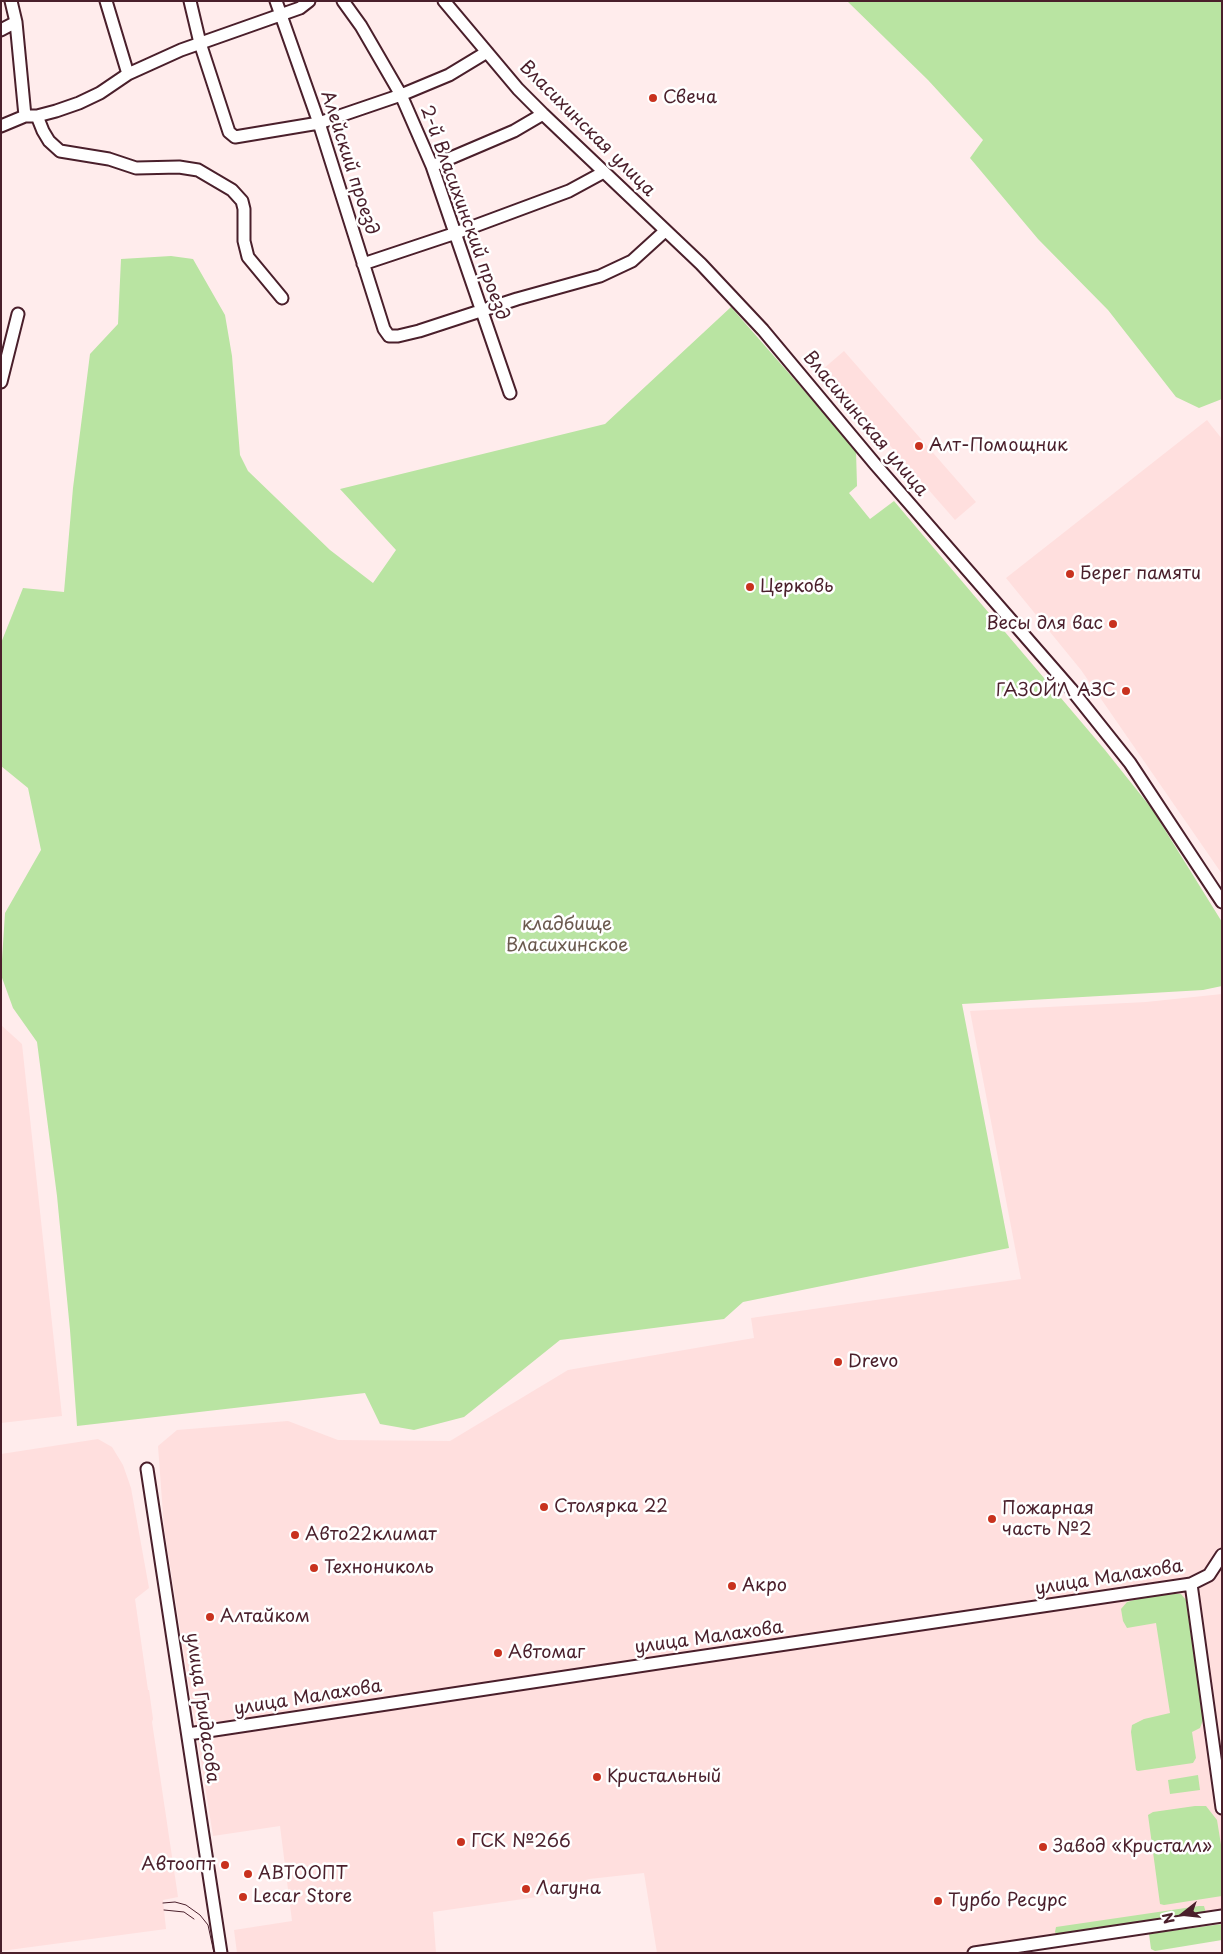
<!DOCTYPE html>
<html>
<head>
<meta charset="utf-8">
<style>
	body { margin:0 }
	#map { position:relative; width:1223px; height:1954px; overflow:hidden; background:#ffecec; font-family:"Playpen Sans",sans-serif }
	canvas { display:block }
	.frame { position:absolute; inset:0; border:2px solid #4a1f2b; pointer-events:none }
	.north { position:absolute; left:1158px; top:1889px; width:50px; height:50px; -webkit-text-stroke:4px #fff; paint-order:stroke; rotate:254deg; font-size:14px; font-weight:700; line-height:20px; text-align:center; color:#4a1f2b }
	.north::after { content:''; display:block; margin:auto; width:18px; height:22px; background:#4a1f2b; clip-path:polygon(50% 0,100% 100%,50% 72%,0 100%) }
</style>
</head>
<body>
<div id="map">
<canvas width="1223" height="1954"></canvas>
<div class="frame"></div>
<div class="north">N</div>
</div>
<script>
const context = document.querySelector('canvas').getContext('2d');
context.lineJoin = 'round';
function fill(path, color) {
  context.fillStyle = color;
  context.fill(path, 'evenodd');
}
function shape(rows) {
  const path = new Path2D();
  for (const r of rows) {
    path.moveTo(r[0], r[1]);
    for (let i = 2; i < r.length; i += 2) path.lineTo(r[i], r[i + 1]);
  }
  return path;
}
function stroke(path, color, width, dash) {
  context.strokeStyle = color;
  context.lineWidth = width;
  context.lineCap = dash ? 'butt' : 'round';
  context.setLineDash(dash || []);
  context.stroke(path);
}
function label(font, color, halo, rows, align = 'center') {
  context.font = font + ' "Playpen Sans",sans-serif';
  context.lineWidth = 5;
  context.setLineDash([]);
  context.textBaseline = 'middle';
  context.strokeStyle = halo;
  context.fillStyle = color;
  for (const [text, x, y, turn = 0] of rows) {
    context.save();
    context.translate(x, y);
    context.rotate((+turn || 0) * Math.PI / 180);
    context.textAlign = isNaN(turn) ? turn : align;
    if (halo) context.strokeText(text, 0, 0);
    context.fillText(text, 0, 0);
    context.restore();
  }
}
const built = shape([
	[844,351,976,502,955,520,823,369],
	[1207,420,1222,439,1222,874,1081,670,1006,578],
	[1222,994,1222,1914,954,1953,657,1953,644,1873,589,1879,537,1897,433,1912,436,1953,237,1953,234,1930,292,1921,280,1826,213,1836,164,1528,158,1446,177,1430,288,1421,338,1440,450,1441,568,1370,754,1338,751,1318,1021,1279,970,1011,1146,1002],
	[1,1025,22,1044,62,1416,1,1423],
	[98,1439,112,1447,123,1465,131,1488,149,1588,135,1599,148,1690,149,1690,153,1719,152,1722,178,1897,163,1900,166,1929,1,1951,1,1454]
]);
const green = shape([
	[847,1,1222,1,1222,399,1199,408,1176,397,1108,310,1038,239,970,158,983,140,928,80],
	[171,256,193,259,225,315,232,356,240,455,248,471,330,550,373,583,396,550,340,489,605,424,731,307,856,450,857,486,849,493,870,519,894,501,1105,750,1152,809,1222,922,1222,986,1203,990,962,1004,1009,1248,743,1302,724,1319,560,1340,464,1417,414,1430,380,1424,365,1393,77,1426,70,1330,57,1196,37,1042,13,1008,1,975,5,913,41,850,28,788,1,766,1,643,23,588,64,592,73,488,90,354,118,324,121,259],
	[1174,1594,1181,1594,1186,1600,1203,1720,1200,1728,1192,1732,1196,1758,1193,1763,1138,1771,1136,1770,1131,1732,1132,1725,1144,1719,1170,1713,1156,1623,1127,1628,1123,1621,1121,1609,1127,1602,1149,1596],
	[1198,1775,1200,1790,1170,1794,1168,1780],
	[1195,1806,1206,1806,1217,1820,1222,1851,1222,1896,1164,1905,1160,1904,1148,1815,1153,1812],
	[1199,1906,1204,1906,1206,1913,1058,1937,1055,1932,1056,1927],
	[1222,1924,1222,1940,1155,1951,1151,1949,1149,1934]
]);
const minor = shape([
	[11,1,16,22,25,116],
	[106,1,128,74],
	[190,1,200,43,229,132,235,137,319,123,401,95,449,75,487,52],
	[276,1,319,123,384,329,389,336,398,336,419,331,517,299,600,276,632,261,665,231],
	[343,1,361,26,401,95,432,166,510,393],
	[444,1,518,89,543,114,701,264,763,330,875,464,1071,689,1130,763,1222,902],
	[1,30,16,22],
	[37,116,43,131,49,141,60,151,109,159,136,168,179,167,198,170,232,190,242,201,244,209,244,241,248,257,282,298],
	[1,126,25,116,37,116,56,111,79,103,100,93,128,74,181,50,300,8,309,1],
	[432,166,514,131,543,114],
	[363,264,456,233,569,191,604,172],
	[1,382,18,314],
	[147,1469,221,1953],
	[1191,1584,1222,1808],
	[188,1734,678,1660,1191,1584,1209,1575,1222,1555],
	[974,1953,1222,1916]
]);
const tram = shape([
	[163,1903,175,1902,186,1905,200,1915,208,1925,214,1953],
	[164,1910,184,1912,194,1919]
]);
const markers = [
	[653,98,5,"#c8321e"],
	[919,446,5,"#c8321e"],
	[1070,574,5,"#c8321e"],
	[750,587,5,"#c8321e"],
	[1113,624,5,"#c8321e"],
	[1126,691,5,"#c8321e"],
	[838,1362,5,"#c8321e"],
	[544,1507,5,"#c8321e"],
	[992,1519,5,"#c8321e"],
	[295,1535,5,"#c8321e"],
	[314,1568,5,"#c8321e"],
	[732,1586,5,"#c8321e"],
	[210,1617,5,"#c8321e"],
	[498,1653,5,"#c8321e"],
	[597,1777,5,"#c8321e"],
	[461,1842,5,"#c8321e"],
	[1043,1847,5,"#c8321e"],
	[225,1865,5,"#c8321e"],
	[248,1874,5,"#c8321e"],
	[526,1889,5,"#c8321e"],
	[243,1897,5,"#c8321e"],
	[938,1901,5,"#c8321e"]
];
const poiNames = [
	["Свеча",663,98],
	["Алт-Помощник",929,446],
	["Берег памяти",1080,574],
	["Церковь",760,587],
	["Весы для вас",1103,624,"right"],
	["ГАЗОЙЛ АЗС",1116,691,"right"],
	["Drevo",848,1362],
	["Столярка 22",554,1507],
	["Пожарная",1002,1509],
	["часть №2",1002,1530],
	["Авто22климат",305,1535],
	["Технониколь",324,1568],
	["Акро",742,1586],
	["Алтайком",220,1617],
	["Автомаг",508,1653],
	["Кристальный",607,1777],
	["ГСК №266",471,1842],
	["Завод «Кристалл»",1053,1847],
	["Автоопт",215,1865,"right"],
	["АВТООПТ",258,1874],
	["Лагуна",536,1889],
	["Lecar Store",253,1897],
	["Турбо Ресурс",948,1901]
];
const streetNames = [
	["Власихинская улица",587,129,45],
	["Алейский проезд",349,163,72],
	["2-й Власихинский проезд",464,213,70],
	["Власихинская улица",865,424,50],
	["улица Малахова",1109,1578,-9],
	["улица Малахова",709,1638,-8],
	["улица Малахова",308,1698,-9],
	["улица Гридасова",202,1708,82]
];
const parkNames = [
	["кладбище",567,925],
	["Власихинское",567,946]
];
fill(built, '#ffdfde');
fill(green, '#b9e4a2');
stroke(minor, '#4a1f2b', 15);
stroke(minor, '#fff', 11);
stroke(tram, '#4a1f2b', 1);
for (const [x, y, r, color] of markers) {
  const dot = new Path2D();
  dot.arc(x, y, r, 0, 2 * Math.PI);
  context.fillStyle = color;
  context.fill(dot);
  stroke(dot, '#fff', 2);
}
label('18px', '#4a1f2b', '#fff', poiNames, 'left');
label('18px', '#4a1f2b', '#fff', streetNames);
label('18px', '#6b5a4f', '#fff', parkNames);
</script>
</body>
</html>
